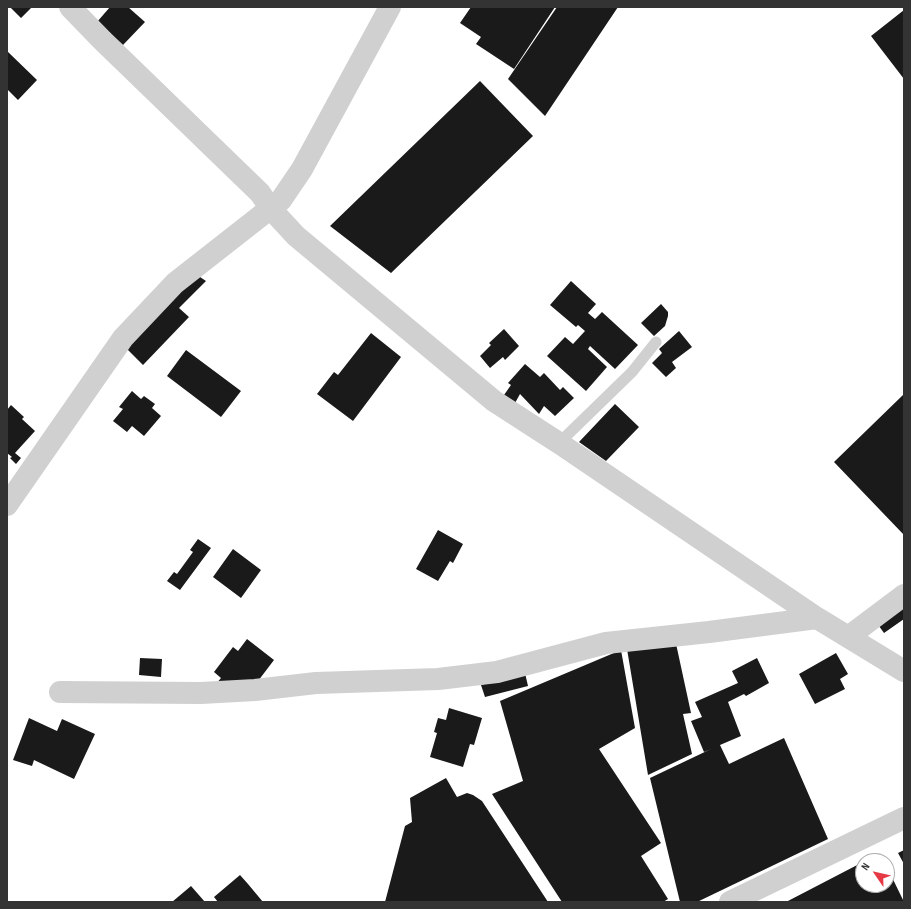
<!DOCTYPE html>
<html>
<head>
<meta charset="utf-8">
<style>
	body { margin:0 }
	#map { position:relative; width:911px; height:909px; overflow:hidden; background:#fff; font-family:"Sofia Sans Condensed",sans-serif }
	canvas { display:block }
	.frame { position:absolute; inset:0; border:8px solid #333; pointer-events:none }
	.north { position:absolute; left:855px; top:853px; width:40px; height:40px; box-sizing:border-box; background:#fff; border:1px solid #adadad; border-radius:50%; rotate:304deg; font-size:11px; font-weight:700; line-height:16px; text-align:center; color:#333 }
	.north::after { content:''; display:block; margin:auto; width:14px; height:18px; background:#e63946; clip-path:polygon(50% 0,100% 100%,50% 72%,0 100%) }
</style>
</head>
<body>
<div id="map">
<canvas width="911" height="909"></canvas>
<div class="frame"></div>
<div class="north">N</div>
</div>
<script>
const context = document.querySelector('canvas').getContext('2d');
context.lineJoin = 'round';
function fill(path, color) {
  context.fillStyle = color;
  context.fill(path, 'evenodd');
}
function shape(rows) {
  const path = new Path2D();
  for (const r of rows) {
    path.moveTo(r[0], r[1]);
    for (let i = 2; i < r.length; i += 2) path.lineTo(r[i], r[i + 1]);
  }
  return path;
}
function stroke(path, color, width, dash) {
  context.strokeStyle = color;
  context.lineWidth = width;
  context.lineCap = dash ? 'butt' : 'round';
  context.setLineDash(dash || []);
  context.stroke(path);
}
const building = shape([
	[10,7,32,7,21,18],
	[110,7,128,7,145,22,123,45,97,22],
	[471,7,555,7,514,69,476,44,481,37,460,23],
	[557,7,618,7,545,116,508,79],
	[904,10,904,79,871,36],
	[7,51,37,80,18,100,7,89],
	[480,81,533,136,391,273,330,226],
	[197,275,206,281,179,308,189,317,143,365,125,347],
	[571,281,596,304,588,313,595,319,602,312,638,345,615,369,590,346,588,349,607,367,586,391,547,356,565,337,573,344,585,331,578,325,576,327,550,305],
	[661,304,668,312,668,316,665,326,654,336,641,323],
	[504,329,519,346,505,360,503,357,490,368,480,356,491,345,489,343],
	[679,331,692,347,672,362,676,368,666,377,652,363,662,353,659,349],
	[371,333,401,357,353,421,317,394,334,372,338,375],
	[186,350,241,391,221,417,167,376],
	[525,364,540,377,544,373,560,390,563,387,574,398,555,416,544,406,539,414,520,394,515,403,504,395,511,385,508,383],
	[132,391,141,399,144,396,155,404,152,408,161,416,144,436,132,426,127,432,113,421,123,409,119,407],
	[904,394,904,535,834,462],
	[615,404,639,427,606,461,579,442],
	[11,405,24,417,22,419,35,431,15,453,21,458,16,464,10,458,12,457,7,453,7,410],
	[438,530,463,544,453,563,450,561,438,581,416,569],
	[198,539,211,548,180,590,167,581,174,572,177,574,193,552,190,550],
	[233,549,261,570,241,598,213,577],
	[904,602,904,619,884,633,876,622],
	[247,639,274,660,255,685,215,685,221,678,214,672,233,647,238,651],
	[675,639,691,713,683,714,692,754,648,775,627,649],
	[621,650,635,728,599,749,661,843,641,856,668,899,663,902,562,902,492,794,523,781,500,701],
	[836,653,848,674,840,679,845,689,815,704,799,674],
	[140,658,162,659,161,677,139,675],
	[757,658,769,683,746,696,744,694,728,702,741,736,720,745,729,764,784,738,828,839,697,902,680,902,650,778,711,749,704,752,691,721,702,717,695,702,738,683,732,671],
	[525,673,528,686,485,697,481,685],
	[449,708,482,718,474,745,470,744,463,767,430,757,437,733,434,732,438,718,446,720],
	[29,718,57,731,62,719,95,734,74,779,34,760,32,766,13,760],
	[446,778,457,797,467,793,473,795,482,801,548,902,385,902,405,826,412,822,410,798],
	[904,850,904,864,898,853],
	[880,854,884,861,866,861],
	[863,862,863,885,887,885,887,867,904,902,786,902],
	[240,875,248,884,263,902,218,902,214,897],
	[191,886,205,902,172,902]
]);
const service = shape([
	[559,443,632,372,656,342]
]);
const minor = shape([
	[70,7,102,40,260,193,271,209,296,236,494,401,559,443,817,618,904,671],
	[7,505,123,338,175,283,281,200,302,169,390,7],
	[848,637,904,595],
	[60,692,201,693,255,690,316,683,438,679,497,672,606,643,709,632,817,618]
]);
const tertiary = shape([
	[730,902,904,818]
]);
fill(building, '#1a1a1a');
stroke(service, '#d0d0d0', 11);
stroke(minor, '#d0d0d0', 22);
stroke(tertiary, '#d0d0d0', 22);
</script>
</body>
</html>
